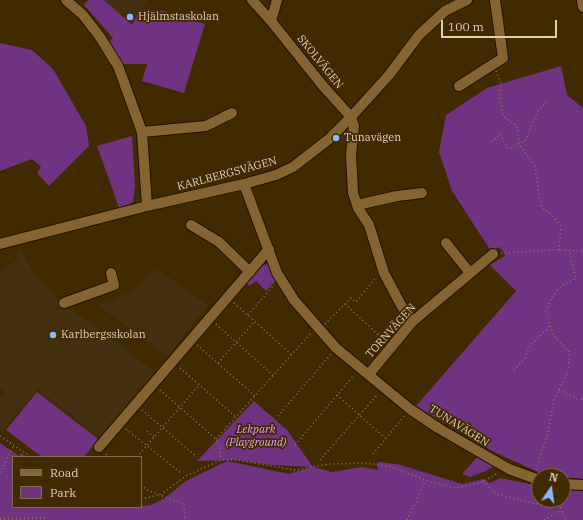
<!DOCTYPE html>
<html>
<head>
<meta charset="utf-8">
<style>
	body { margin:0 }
	#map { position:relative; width:583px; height:520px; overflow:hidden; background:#402a00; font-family:"IBM Plex Serif",serif }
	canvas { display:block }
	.legend { position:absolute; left:12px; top:456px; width:130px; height:52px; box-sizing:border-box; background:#402a00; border:1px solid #806c48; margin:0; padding:5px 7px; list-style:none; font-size:12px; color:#e0cfb5 }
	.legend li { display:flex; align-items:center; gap:8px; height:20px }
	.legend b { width:20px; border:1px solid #806c48 }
	.north { position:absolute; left:531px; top:468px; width:40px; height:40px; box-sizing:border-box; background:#402a00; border:1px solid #806c48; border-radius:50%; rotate:13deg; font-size:11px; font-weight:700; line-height:16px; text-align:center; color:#e0cfb5 }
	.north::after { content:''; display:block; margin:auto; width:14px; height:18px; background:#8cb9fc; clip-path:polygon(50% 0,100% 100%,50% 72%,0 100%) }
	.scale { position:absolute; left:441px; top:20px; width:116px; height:18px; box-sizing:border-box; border:2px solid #e0cfb5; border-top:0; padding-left:5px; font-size:12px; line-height:14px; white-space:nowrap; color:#e0cfb5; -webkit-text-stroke:3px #402a00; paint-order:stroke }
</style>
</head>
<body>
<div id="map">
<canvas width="583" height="520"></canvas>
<ul class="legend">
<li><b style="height:5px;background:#846532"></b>Road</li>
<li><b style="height:11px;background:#703381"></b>Park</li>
</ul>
<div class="north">N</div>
<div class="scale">100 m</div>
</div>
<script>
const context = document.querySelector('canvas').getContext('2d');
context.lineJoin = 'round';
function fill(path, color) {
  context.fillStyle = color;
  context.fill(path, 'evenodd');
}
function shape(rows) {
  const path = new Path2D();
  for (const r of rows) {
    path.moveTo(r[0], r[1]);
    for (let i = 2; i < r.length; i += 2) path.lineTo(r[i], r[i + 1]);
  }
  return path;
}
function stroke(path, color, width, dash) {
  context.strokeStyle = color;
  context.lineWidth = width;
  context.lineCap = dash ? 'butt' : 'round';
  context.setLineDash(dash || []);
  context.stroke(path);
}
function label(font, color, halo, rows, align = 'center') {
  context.font = font + ' "IBM Plex Serif",serif';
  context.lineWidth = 3.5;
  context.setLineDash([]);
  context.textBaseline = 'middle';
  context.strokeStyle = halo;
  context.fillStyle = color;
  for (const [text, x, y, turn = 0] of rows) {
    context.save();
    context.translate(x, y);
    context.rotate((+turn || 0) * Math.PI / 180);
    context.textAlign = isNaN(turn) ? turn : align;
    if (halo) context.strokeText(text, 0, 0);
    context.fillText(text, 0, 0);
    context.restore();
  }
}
const built = shape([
	[104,0,148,0,140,10,132,25],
	[18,245,34,274,58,299,155,372,99,437,38,389,2,431,0,429,0,399,5,391,0,388,0,272,18,259],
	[156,268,208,305,168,356,99,306,135,289]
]);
const green = shape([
	[88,0,104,0,132,25,140,10,163,11,205,24,184,93,142,81,147,64,118,64,108,43,113,38,84,5],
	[0,43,32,50,53,69,86,126,89,146,49,186,37,173,41,167,32,159,0,171],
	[561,66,567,95,583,108,583,479,547,476,494,452,416,406,516,291,490,265,505,256,503,251,499,247,491,251,452,191,439,152,446,115,487,88],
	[132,136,135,186,133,202,120,210,97,146],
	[268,264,276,280,266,291,256,281,249,286,247,282,263,265],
	[37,392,98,439,84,457,42,457,6,430],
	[254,401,287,430,313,467,332,472,362,467,378,470,377,462,381,462,401,465,462,484,483,479,490,483,500,478,539,486,539,500,563,500,563,489,583,490,583,520,0,520,0,443,19,456,21,453,27,457,13,457,13,507,141,507,141,506,151,505,165,498,186,481,227,461,289,474,311,467,272,465,237,460,197,461],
	[479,455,496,464,486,471,470,477,462,474]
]);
const path = shape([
	[496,71,501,84,500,100,504,117,517,126,519,144,535,166,538,189,542,207,553,216,561,227,559,250],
	[491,142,500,134,508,149,525,141,538,111,547,101],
	[501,253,550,250,583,251],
	[234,303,292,355],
	[345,304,386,342],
	[248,315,274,285],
	[216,324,274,376],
	[325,324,351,298,356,302,376,277],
	[197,345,256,397],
	[218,363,255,321],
	[180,368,237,418],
	[514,370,525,358,529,347,550,326],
	[160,390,216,439,220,449,221,460],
	[559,390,577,399,583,399],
	[337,395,385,438],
	[142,410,197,457],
	[278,416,331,354],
	[126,429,181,473],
	[147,431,154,437],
	[0,436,31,457],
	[216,439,311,333],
	[295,445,354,375],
	[106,454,109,457],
	[373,454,405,415],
	[137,457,199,385],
	[320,460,378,394],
	[536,470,548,432,554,400,568,371,570,353,553,335,546,311,552,297,561,286,576,278,569,250],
	[0,473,14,445],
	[483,481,496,494,537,504,555,500],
	[141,485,147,490,184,504,185,520],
	[563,496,565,492],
	[141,499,160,495,186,476,221,460,237,460,295,470,330,464,367,463,391,467,428,481,455,488,480,483,498,473],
	[557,500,566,520],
	[0,519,44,518,46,520],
	[407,520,417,500,425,480],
	[544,520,561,510]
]);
const minor = shape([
	[66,0,83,15,100,37,118,66,142,132,147,206],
	[252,0,271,21],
	[277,0,271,21,323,86,351,117,354,126,351,155,353,193,358,208,369,225,384,273,401,305,412,322],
	[582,0,583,7],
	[459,86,503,58,495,0],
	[142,132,206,126,232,113],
	[244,184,277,273,294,300,336,348,410,409,438,428,509,469,539,480],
	[357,205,397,196,422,193],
	[191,225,219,242,250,272],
	[446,243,470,273],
	[0,244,147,206,244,184,276,175,293,167,329,139,351,117,389,75,419,35,445,11,467,0],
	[64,303,114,285,111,273],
	[369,374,412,322,493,254],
	[99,447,269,249],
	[563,484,583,485]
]);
const markers = [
	[130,17,4,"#8cb9fc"],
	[336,138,4,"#8cb9fc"],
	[53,335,4,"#8cb9fc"]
];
const poiNames = [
	["Hjälmstaskolan",138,17],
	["Tunavägen",344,138],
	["Karlbergsskolan",61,335]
];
const streetNames = [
	["SKOLVÄGEN",320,62,51],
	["KARLBERGSVÄGEN",227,174,-15],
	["TORNVÄGEN",391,331,-48],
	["TUNAVÄGEN",459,426,32]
];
const parkNames = [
	["Lekpark",256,430],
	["(Playground)",256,443]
];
fill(built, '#433010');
fill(green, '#703381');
stroke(minor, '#221300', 12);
stroke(path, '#8d7957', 1.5, [1, 3]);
stroke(minor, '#846532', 10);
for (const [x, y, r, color] of markers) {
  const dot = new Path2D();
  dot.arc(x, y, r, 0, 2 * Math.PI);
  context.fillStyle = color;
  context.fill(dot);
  stroke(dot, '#402a00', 1.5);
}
label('11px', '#e0cfb5', '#402a00', poiNames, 'left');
label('11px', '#e0cfb5', '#402a00', streetNames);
label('italic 11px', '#e8a0fd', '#402a00', parkNames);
</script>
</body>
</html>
